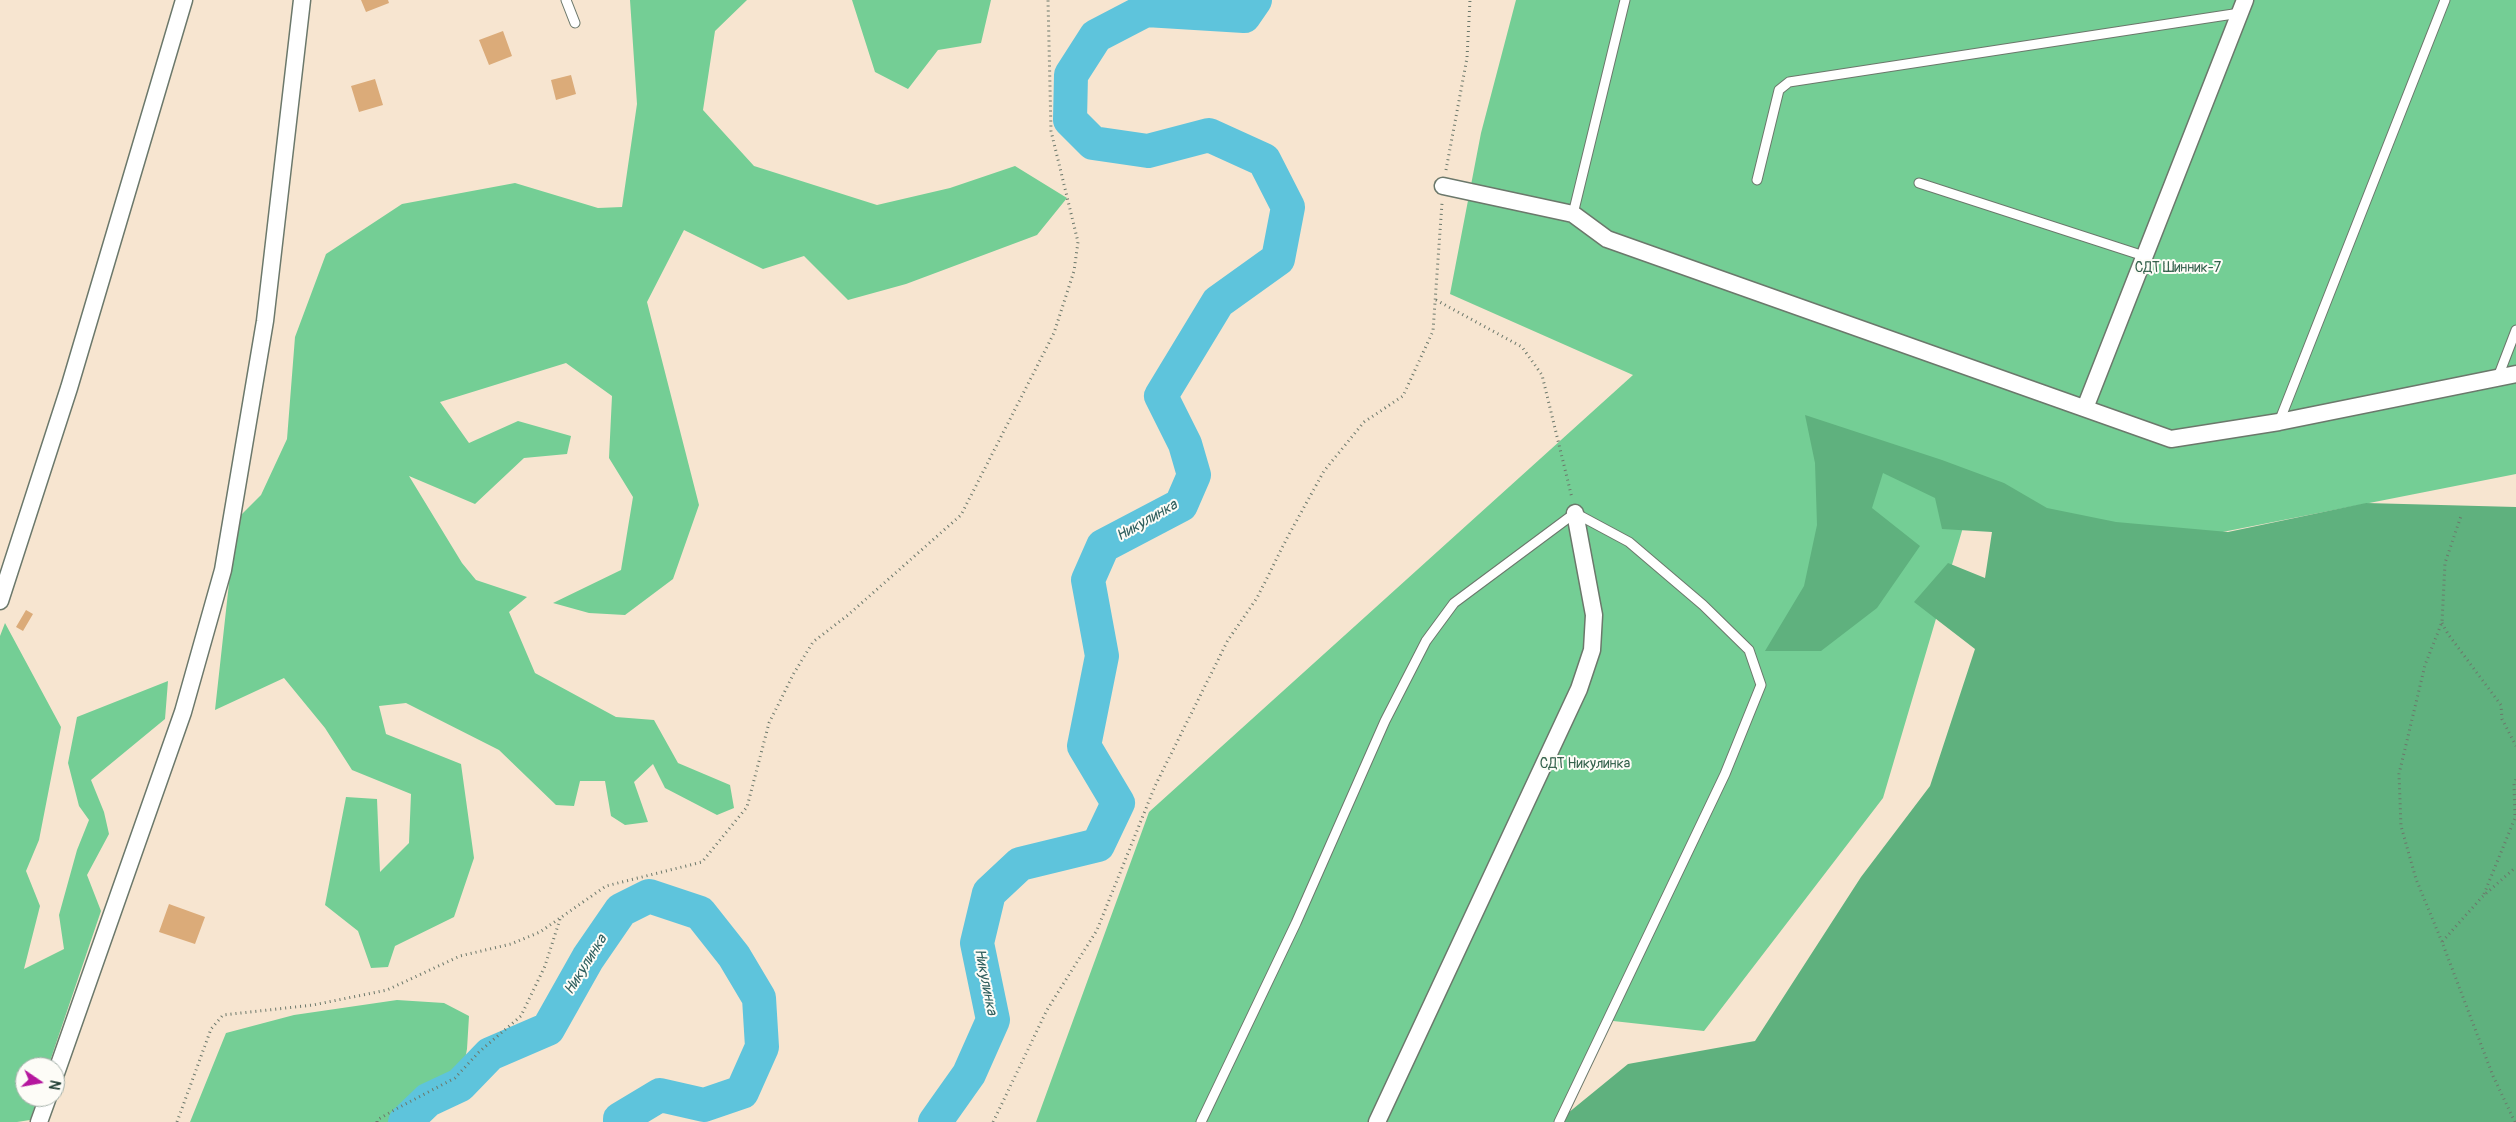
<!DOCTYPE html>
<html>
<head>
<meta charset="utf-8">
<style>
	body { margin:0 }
	#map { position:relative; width:2516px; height:1122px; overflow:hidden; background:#f7e5d0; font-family:Pangolin,sans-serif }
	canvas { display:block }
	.north { position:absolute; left:15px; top:1057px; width:50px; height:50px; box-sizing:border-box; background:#fdfcf7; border:1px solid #a4b0a9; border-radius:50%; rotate:102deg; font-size:14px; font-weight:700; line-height:20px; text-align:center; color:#1f3d34 }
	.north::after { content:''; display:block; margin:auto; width:18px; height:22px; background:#b5179e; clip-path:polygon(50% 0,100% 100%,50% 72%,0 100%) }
</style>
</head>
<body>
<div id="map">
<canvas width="2516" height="1122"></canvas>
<div class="north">N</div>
</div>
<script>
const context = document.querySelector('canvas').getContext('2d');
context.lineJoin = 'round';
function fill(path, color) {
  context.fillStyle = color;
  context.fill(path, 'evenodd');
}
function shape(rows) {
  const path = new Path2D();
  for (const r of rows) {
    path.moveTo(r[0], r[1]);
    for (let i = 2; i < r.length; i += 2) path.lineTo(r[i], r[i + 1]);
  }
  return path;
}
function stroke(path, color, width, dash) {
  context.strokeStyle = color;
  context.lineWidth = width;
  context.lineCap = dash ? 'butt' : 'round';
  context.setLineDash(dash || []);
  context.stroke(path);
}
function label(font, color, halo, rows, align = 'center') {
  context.font = font + ' Pangolin,sans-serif';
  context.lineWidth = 4;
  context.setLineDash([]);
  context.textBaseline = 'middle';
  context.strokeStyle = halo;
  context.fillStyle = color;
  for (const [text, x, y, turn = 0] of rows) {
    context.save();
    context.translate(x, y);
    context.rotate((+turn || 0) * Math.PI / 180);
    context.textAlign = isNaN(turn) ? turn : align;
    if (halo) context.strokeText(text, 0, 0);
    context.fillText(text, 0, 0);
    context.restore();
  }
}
const green = shape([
	[630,0,747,0,715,31,703,110,754,166,877,205,950,188,1015,166,1067,198,1037,235,906,284,848,300,804,256,763,269,684,230,647,302,699,505,673,579,625,615,589,613,553,603,621,570,633,497,609,458,612,396,566,363,440,402,469,443,518,421,571,436,567,454,524,458,475,504,409,476,462,563,476,580,527,597,509,612,535,673,616,717,654,720,678,763,730,785,734,808,717,815,665,788,653,764,634,782,648,822,625,825,611,816,605,781,580,781,574,806,556,805,499,750,406,703,379,706,386,734,461,764,474,858,454,917,395,946,388,967,371,968,358,931,325,905,346,797,377,799,380,872,409,843,411,794,352,770,325,728,284,678,215,710,236,520,261,495,287,439,295,337,326,254,402,204,515,183,598,208,622,207,637,104],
	[852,0,991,0,981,43,938,50,908,89,875,72],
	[1516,0,2516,0,2516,474,2177,541,1972,497,1883,798,1704,1031,1604,1020,1562,1122,1036,1122,1149,812,1633,375,1450,294,1481,133],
	[5,623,61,727,39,840,26,871,40,906,24,969,64,949,59,915,77,850,89,820,79,806,68,763,77,717,168,681,165,719,91,780,104,812,109,834,87,875,101,911,48,1067,25,1067,25,1097,38,1097,30,1120,17,1122,0,1122,0,636],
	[397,1000,444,1003,469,1016,467,1049,460,1085,428,1100,405,1122,190,1122,226,1033,294,1015]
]);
const forest = shape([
	[1805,415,1942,460,2004,483,2047,508,2116,522,2228,532,2366,503,2516,507,2516,1122,1557,1122,1628,1064,1755,1041,1861,877,1930,786,1975,649,1914,602,1948,563,1985,578,1992,532,1942,529,1935,498,1883,473,1872,508,1920,546,1877,608,1821,651,1765,651,1804,586,1817,525,1815,463]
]);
const river = shape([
	[405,1122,428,1100,460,1085,490,1054,548,1029,588,958,621,910,649,896,700,913,734,956,759,998,762,1047,742,1092,704,1105,660,1095,620,1119,620,1122],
	[935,1122,969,1074,993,1020,977,943,989,893,1020,864,1098,845,1118,803,1084,746,1102,656,1088,580,1103,546,1181,505,1194,475,1185,444,1161,396,1218,302,1278,259,1288,207,1264,160,1209,135,1148,151,1093,143,1070,120,1071,75,1096,36,1146,10,1244,16,1255,0]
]);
const building = shape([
	[361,0,388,0,389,3,366,12],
	[503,31,512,56,489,65,479,40],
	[571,75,576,94,556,100,551,80],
	[375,79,383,105,359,112,351,86],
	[26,610,33,614,23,631,16,627],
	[169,904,205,917,195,944,159,932]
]);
const path = shape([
	[1446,170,1467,58,1470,0],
	[1436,300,1522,347,1542,375,1572,498],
	[2442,623,2448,634,2501,705,2502,719,2516,746],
	[2484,894,2515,818,2514,784,2516,779],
	[2442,942,2416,879,2401,826,2399,774,2425,665,2442,622,2445,563,2461,516],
	[177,1122,211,1029,223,1015,313,1005,387,990,460,956,511,944,540,932,606,886,702,862,747,807,769,723,794,673,813,642,848,615,961,515,1054,333,1074,271,1078,242,1051,131,1048,0],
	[377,1122,377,1120,396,1109,455,1078,479,1052,521,1016,545,966,560,919],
	[993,1122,1047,1010,1097,930,1155,786,1228,640,1257,598,1287,538,1324,471,1364,422,1403,396,1433,331,1442,203],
	[2515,1122,2493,1076,2442,942,2482,897,2516,867]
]);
const service = shape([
	[566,0,575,23],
	[1757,180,1779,90,1789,82,2240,13],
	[1919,183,2144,256],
	[1573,214,1625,0],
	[2498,377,2516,330],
	[2279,422,2445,0],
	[1201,1122,1296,923,1385,721,1426,641,1454,603,1575,513,1629,542,1703,605,1749,650,1761,685,1725,774,1559,1122]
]);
const minor = shape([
	[1443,186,1573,214,1607,239,2171,439,2279,422,2516,374],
	[2085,408,2245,0],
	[0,601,69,388,184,0],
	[55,1076,183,712,223,570,265,321,302,0],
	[39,1122,48,1097],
	[1377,1122,1579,689,1592,650,1594,615,1575,513]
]);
const parkNames = [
	["СДТ Шинник-7",2178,268],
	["СДТ Никулинка",1585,764]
];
const waterNames = [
	["Никулинка",1147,521,-30],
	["Никулинка",586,965,-58],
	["Никулинка",985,982,79]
];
fill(green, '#74ce95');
fill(forest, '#5fb17e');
stroke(river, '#5ec4dc', 34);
fill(building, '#dbab79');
stroke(service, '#6b786b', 11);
stroke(minor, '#6b786b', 19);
stroke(path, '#6b786b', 3, [1, 4]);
stroke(service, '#fff', 9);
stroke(minor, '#fff', 16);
label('14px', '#34614c', '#fdfcf7', parkNames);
label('italic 15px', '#2f5f5e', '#fdfcf7', waterNames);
</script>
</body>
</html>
